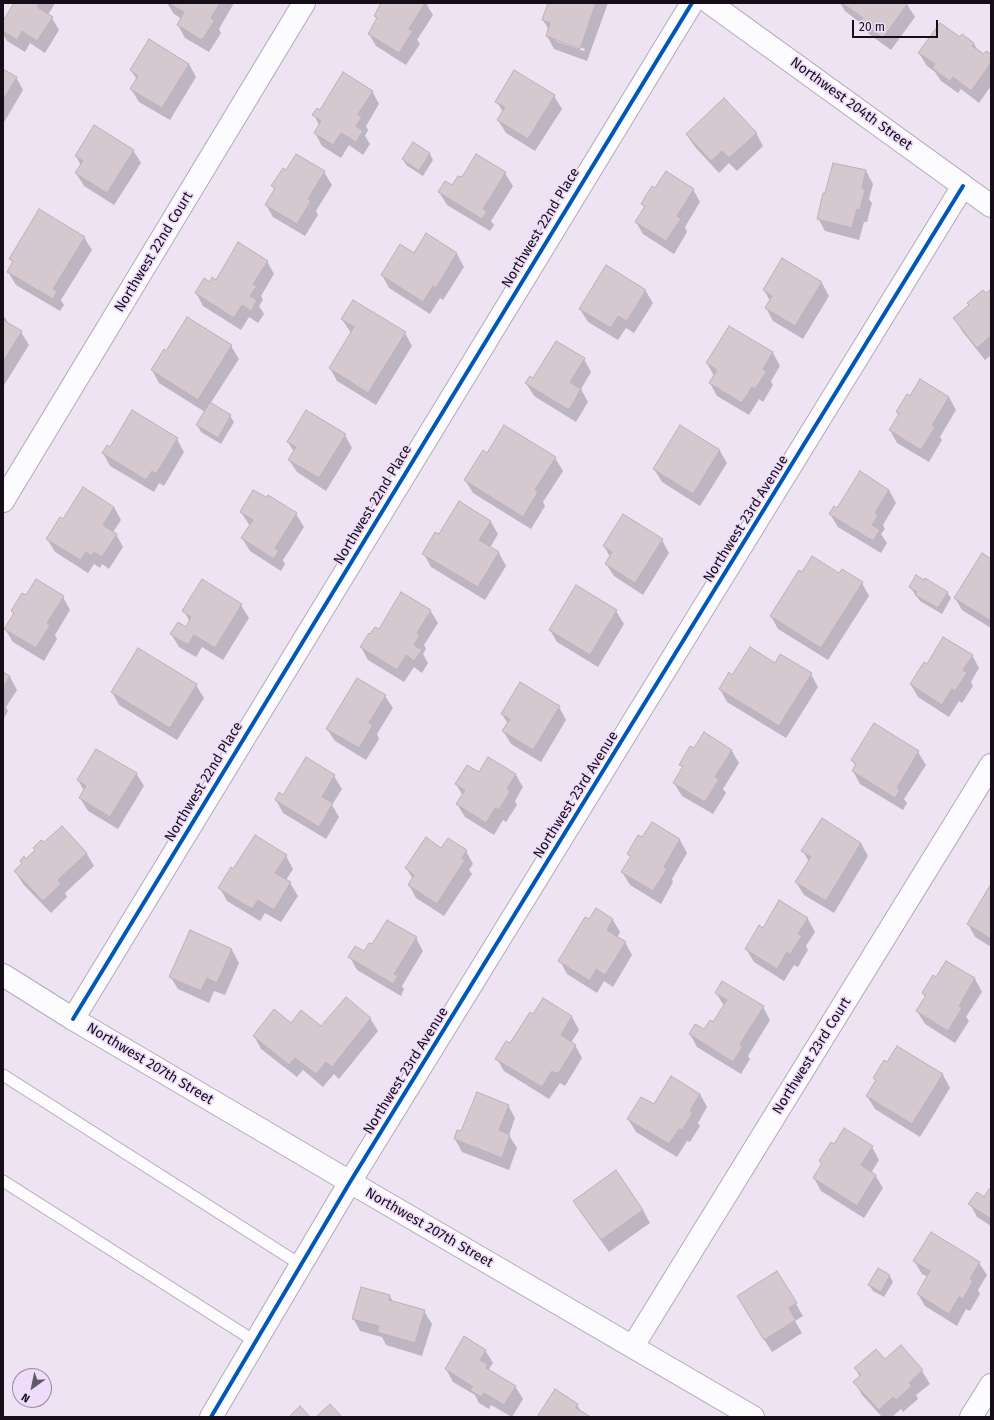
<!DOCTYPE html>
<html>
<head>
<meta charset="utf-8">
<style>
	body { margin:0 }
	#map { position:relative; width:994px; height:1420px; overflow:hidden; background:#ede3f3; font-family:"Fira Sans",sans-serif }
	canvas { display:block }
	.frame { position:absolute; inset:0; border:4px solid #150e18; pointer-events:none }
	.north { position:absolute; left:12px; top:1368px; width:40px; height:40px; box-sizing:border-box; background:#efdcfa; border:1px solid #988aa0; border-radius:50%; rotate:213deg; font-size:11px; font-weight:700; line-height:16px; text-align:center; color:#150e18 }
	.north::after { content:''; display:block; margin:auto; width:14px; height:18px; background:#615965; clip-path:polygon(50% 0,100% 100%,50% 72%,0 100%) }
	.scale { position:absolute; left:852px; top:20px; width:86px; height:18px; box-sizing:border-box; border:2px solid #150e18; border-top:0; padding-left:5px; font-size:12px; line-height:14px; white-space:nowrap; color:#150e18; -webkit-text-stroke:3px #efdcfa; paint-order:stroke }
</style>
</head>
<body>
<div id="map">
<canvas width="994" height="1420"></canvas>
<div class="frame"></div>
<div class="north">N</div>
<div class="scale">20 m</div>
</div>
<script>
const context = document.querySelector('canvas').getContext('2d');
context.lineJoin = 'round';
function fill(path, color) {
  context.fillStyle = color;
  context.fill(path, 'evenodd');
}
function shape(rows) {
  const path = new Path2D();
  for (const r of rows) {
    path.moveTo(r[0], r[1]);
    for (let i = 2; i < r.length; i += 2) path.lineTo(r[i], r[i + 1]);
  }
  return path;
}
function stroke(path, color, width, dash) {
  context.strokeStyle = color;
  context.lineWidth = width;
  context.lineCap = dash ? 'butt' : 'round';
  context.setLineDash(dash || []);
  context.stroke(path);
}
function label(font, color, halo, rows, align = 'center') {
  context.font = font + ' "Fira Sans",sans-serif';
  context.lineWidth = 3.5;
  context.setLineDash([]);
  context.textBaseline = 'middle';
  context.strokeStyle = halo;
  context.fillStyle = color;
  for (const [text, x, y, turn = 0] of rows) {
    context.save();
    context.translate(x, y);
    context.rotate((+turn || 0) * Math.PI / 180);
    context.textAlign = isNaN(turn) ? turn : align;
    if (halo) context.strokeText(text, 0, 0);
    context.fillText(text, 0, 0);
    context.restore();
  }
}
const shadow = shape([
	[15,3,55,3,48,15,52,18,59,30,45,53,30,43,25,52,7,41,3,34,3,23],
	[167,3,234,3,219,29,221,33,209,52,185,38,178,25,182,19,174,14],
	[383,3,426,3,433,15,417,40,420,44,406,65,376,46,369,34,377,20,375,16],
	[549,3,608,3,587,61,554,49,547,36,549,30,543,20],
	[556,39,585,49,584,51,556,41],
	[840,3,906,3,915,17,891,50,869,34,864,26,845,11],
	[960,39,974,44,978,51,984,56,986,52,991,56,991,86,979,103,961,89,958,93,941,81,935,72,927,66,919,53],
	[189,64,196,77,170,120,139,102,131,89,137,80,131,70],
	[3,70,16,77,23,90,3,124],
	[372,91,379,104,366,126,368,130,365,136,370,144,363,155,349,145,341,158,322,146,315,133,319,125,314,115,320,111],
	[554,96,562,109,535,151,506,133,498,120,503,112,497,102],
	[756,133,763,146,737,171,729,163,719,173,695,147,687,135],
	[413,143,430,154,433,160,423,176,406,165,403,159],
	[133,150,141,163,114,205,84,186,76,173,81,166,76,156],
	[834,164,866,171,873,184,869,199,872,203,867,222,864,222,859,240,825,231,818,218,826,194],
	[286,172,324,172,332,185,316,211,318,215,305,236,273,217,266,205,275,190,272,186],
	[505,173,513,186,491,221,494,225,490,231,447,205,439,192,453,187,462,179],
	[656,189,693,189,700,202,685,227,687,232,674,254,643,234,636,222,645,208,642,204],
	[426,235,457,254,464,267,443,300,440,298,430,314,389,288,382,275,414,254],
	[84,237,92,250,61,300,64,305,60,311,16,285,8,272,13,264,11,259],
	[783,259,822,283,829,296,803,339,773,321,766,308,770,301,764,290],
	[267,261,274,274,261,296,263,300,259,306,264,314,258,323,249,317,241,330,203,306,196,293,216,281],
	[645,290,653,303,634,333,626,328,618,340,588,322,580,309],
	[991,290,991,355,985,360,962,331,955,318,970,306,968,303],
	[3,315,9,324,21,332,29,345,3,387],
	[342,319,405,333,412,346,376,405,337,381,330,368,351,333],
	[730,327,773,353,780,366,771,381,773,385,763,402,759,399,749,415,717,396,710,383,714,376,707,363],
	[231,346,239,359,210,404,230,416,234,422,221,444,201,432,197,425,205,412,159,383,152,370,166,352],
	[584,359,591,372,581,389,588,402,576,422,534,396,526,383],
	[910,397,949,397,956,410,940,437,942,440,929,462,897,443,890,430,899,415,897,412],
	[345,435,352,448,326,491,297,472,289,460,294,452,288,442],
	[177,439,184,452,164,486,159,483,154,492,110,466,103,453],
	[720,451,727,463,700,506,662,482,654,469],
	[487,454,555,458,563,471,543,502,545,506,531,529,473,493,465,480],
	[889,490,896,503,883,525,885,529,881,534,887,543,881,553,838,527,830,514,838,510],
	[460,503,491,522,498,534,490,548,499,553,506,566,485,600,431,567,424,554,440,535],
	[114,507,121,520,113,532,116,534,123,547,109,569,102,564,100,568,94,564,88,573,55,552,47,539,63,520],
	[241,512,296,514,304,527,283,560,285,564,281,571,250,551,242,538,250,526],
	[662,540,669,553,643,595,614,576,606,564,610,557,604,546],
	[991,560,991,628,962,610,955,598],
	[802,573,840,574,862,583,869,596,828,660,778,629,771,616],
	[202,581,241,605,249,618,223,660,202,647,196,657,179,647,171,634,186,628,190,622,184,611],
	[910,587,947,592,951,598,942,614,920,601],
	[26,596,63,597,70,610,55,635,57,639,44,661,13,642,5,629,14,614,13,611],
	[430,610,438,623,424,645,426,649,423,654,428,663,422,673,414,667,404,682,368,660,361,647,371,635,379,630],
	[616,611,624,624,598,667,557,642,550,630],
	[972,655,979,668,971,682,973,686,962,703,959,701,949,717,918,697,911,685,927,665],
	[775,664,811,674,818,687,786,738,727,702,720,689,733,676],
	[3,673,10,677,17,690,6,707,8,711,3,720],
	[196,685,204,698,177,740,119,705,112,692],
	[385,696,393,708,377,734,379,739,366,760,335,741,327,729],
	[559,707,566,720,541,762,511,744,503,731,508,724,502,714],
	[694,749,732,751,739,763,723,789,726,793,713,814,682,796,674,783,683,768,681,765],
	[918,752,926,765,904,799,907,803,903,810,860,784,853,771,856,767,852,760],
	[489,758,516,775,523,787,515,801,517,805,506,822,503,820,494,835,465,817,457,804,463,796,456,784,479,773],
	[136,773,144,786,118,829,88,811,80,798,84,791,78,780],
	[334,776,342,789,332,805,339,817,326,839,283,813,276,800],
	[652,823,680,840,687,853,672,879,673,882,661,904,630,885,622,872,631,858,628,854,642,839],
	[62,827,87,854,94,866,65,893,67,897,51,913,23,884,15,871],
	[861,843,868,856,834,913,804,895,796,882,809,862,803,851],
	[441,849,466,851,473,864,469,870,472,874,444,916,416,898,409,885,413,879,406,868],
	[286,856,293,869,286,880,290,883,298,896,281,922,265,913,260,921,227,901,220,888,234,870],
	[991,886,991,947,975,937,968,924],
	[780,902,808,919,815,932,806,946,808,950,803,958,798,967,794,965,784,981,754,962,746,949,763,929],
	[613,920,620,932,617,938,625,942,632,955,613,987,604,981,597,993,567,974,560,961,589,921],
	[416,938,423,951,402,986,404,989,401,996,357,970,350,957,364,953,372,946],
	[232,950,239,963,225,995,214,991,209,1003,178,989,170,976],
	[947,962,975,979,982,992,966,1017,969,1021,955,1043,925,1024,917,1011,925,997,923,993,937,978],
	[716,993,763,1007,770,1020,748,1056,750,1059,741,1074,697,1047,690,1034,705,1031,714,1023,724,1006],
	[544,999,572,1017,579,1030,571,1043,575,1045,582,1058,565,1086,560,1083,549,1099,504,1071,497,1059,511,1045,534,1016],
	[370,1018,378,1031,339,1079,334,1074,323,1087,303,1070,297,1077,261,1049,254,1036,291,1024,321,1028],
	[897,1047,943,1075,950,1088,920,1137,875,1109,867,1096,876,1082,874,1078,887,1063],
	[700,1094,707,1107,698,1123,700,1126,690,1142,687,1141,677,1157,636,1132,628,1119,654,1106],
	[508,1105,515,1118,509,1135,517,1148,509,1170,462,1152,455,1139,462,1133],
	[834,1146,872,1147,879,1160,871,1173,875,1175,883,1188,864,1218,821,1191,814,1178,822,1164,820,1161],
	[991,1190,991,1226,977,1217,970,1204,984,1198],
	[574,1201,643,1210,650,1223,609,1252,582,1214],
	[914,1261,979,1263,987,1275,978,1290,980,1294,970,1311,966,1309,957,1326,925,1306,918,1294,928,1277,922,1274],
	[890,1276,893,1282,884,1297,873,1291,869,1285],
	[390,1296,393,1302,424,1311,432,1324,422,1356,386,1345,382,1337,360,1331,353,1318],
	[796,1304,803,1316,795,1321,802,1333,772,1352,745,1309],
	[900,1346,922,1371,930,1384,916,1395,918,1399,903,1412,901,1409,892,1417,882,1417,862,1395,855,1382,860,1377,855,1368,885,1360],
	[485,1350,493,1363,489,1369,491,1372,515,1386,523,1399,512,1417,491,1405,489,1409,479,1403,475,1395,453,1382,446,1369],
	[577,1405,582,1413,589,1417,538,1417]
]);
const building = shape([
	[14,3,40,3,37,7,53,17,37,41,22,31,17,40,3,31,3,21,14,3],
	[168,3,220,3,211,18,215,20,202,40,177,25,184,12,168,3],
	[381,3,425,3,409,29,413,31,399,53,368,34,377,18,374,16,381,3],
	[548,3,596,3,580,49,546,36,550,23,542,20,548,3],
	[842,3,908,3,883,38,860,21,863,18,842,3],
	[940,23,960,37,962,34,974,43,972,46,984,54,986,51,991,54,990,58,991,59,991,63,971,91,953,77,950,81,941,75,932,68,935,64,918,53,940,23],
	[149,39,189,64,162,108,130,89,138,76,130,70,149,39],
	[3,69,17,77,3,100,3,69],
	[514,70,555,95,528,139,497,120,505,107,495,102,514,70],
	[343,72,373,91,358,114,362,117,356,126,363,131,356,142,341,133,333,145,314,133,321,121,312,115,317,108,320,110,343,72],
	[724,98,757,133,729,158,722,151,711,161,686,134,724,98],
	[94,125,134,150,107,193,75,173,83,161,75,156,94,125],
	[413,142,430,153,419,171,402,159,413,142],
	[296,154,325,171,308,199,311,201,297,224,265,205,275,188,271,186,283,168,286,170,296,154],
	[476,154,506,172,483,209,487,212,482,219,438,192,445,181,452,185,458,176,462,177,476,154],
	[833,163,866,170,862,188,865,190,860,210,857,209,852,228,817,219,823,193,825,193,833,163],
	[666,171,694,189,677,216,681,219,666,241,635,222,645,206,641,204,646,195,652,186,655,188,666,171],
	[39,209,85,237,53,289,57,291,53,299,7,272,13,261,9,259,39,209],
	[426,233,457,253,436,288,433,286,423,302,381,275,400,244,414,253,426,233],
	[238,242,268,261,253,284,257,286,250,296,257,300,251,311,242,305,234,318,195,293,204,278,210,282,212,277,216,280,238,242],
	[782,258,822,282,795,326,765,308,772,296,763,290,782,258],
	[606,265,646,290,627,321,618,316,611,328,579,309,606,265],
	[991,289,991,336,977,348,953,318,969,305,967,303,983,290,986,293,991,289],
	[353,300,406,332,368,393,329,368,354,327,341,319,353,300],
	[187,317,232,345,198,400,151,370,164,349,166,351,187,317],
	[3,320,22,331,3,362,3,320],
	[729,326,773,352,763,369,767,371,755,389,752,387,742,403,709,383,717,370,706,363,729,326],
	[556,341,585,358,570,382,581,389,569,410,525,383,530,376,533,378,556,341],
	[920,379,949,397,932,425,935,427,921,450,889,430,899,414,896,412,907,394,910,396,920,379],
	[210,402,231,415,218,438,196,425,210,402],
	[132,410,178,438,156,474,152,471,146,480,102,453,107,445,110,447,132,410],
	[306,410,346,434,319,478,288,460,296,447,287,442,306,410],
	[504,425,556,457,535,490,538,492,523,517,464,480,483,450,487,453,504,425],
	[680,425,720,450,693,494,653,469,680,425],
	[860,471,889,490,875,513,878,515,872,525,880,530,873,541,829,514,834,506,837,508,860,471],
	[83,487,114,507,103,525,117,534,102,557,94,552,92,556,86,552,80,560,46,539,60,517,63,519,83,487],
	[253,490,266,497,268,495,297,513,275,548,279,550,274,559,241,538,253,520,240,512,253,490],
	[459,501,491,521,479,540,499,552,478,587,422,554,435,532,439,534,459,501],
	[623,514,663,539,635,583,605,564,612,552,603,546,623,514],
	[982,553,991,559,991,621,954,598,982,553],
	[812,556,839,573,842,569,863,582,821,648,770,616,799,570,802,572,812,556],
	[916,575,924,580,925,578,948,592,938,608,915,595,917,592,909,587,916,575],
	[36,579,64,596,47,623,50,625,36,648,4,629,14,613,11,611,22,593,26,595,36,579],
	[202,579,242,604,215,648,194,635,188,645,170,634,178,622,186,627,191,617,182,611,202,579],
	[576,585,617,610,590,655,549,630,576,585],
	[401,592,431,610,417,633,420,635,414,645,422,650,414,661,406,655,397,670,360,647,369,633,370,634,375,627,379,629,401,592],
	[943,637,973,655,963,670,967,673,955,691,952,689,942,705,910,684,924,662,927,664,943,637],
	[750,647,775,663,780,654,812,673,779,726,719,689,729,672,732,675,750,647],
	[138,648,197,684,170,728,111,692,138,648],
	[3,672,10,676,3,688,3,672],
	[357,678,386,695,369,723,373,725,359,748,326,729,357,678],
	[520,682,560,706,533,750,502,731,510,719,501,714,520,682],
	[874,723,919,751,897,788,900,790,895,798,852,771,856,764,851,760,874,723],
	[704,732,732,750,715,777,719,779,705,802,673,783,683,766,679,765,690,746,694,748,704,732],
	[96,749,137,773,110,817,79,798,86,786,77,780,96,749],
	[306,757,335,775,322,797,333,803,319,827,275,800,279,792,283,795,306,757],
	[488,757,516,774,507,789,510,791,499,810,495,808,486,823,456,804,465,790,455,784,467,765,479,772,488,757],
	[822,818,861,843,826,901,795,882,811,857,801,851,822,818],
	[652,822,680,839,664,867,667,869,653,891,621,872,631,856,627,854,638,835,642,837,652,822],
	[62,826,87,853,58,880,61,884,43,901,14,871,22,863,20,861,24,856,26,859,35,850,33,848,41,840,44,842,62,826],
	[255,835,287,855,275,873,291,882,274,910,258,900,252,909,218,888,231,867,233,869,255,835],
	[426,837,441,848,448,838,467,850,462,858,465,860,437,904,408,885,414,875,405,868,426,837],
	[991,884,991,939,967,924,991,884],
	[779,900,808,918,798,934,802,936,796,945,790,955,787,952,777,969,745,949,759,925,763,928,779,900],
	[596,908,613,919,607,930,626,942,605,975,596,969,590,981,558,961,585,917,589,919,596,908],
	[387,920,417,937,394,974,398,976,393,984,348,957,355,946,364,951,369,943,372,944,387,920],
	[190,930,232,949,217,983,207,978,201,991,169,977,190,930],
	[946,961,975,978,959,1006,962,1008,948,1031,916,1011,926,995,922,993,933,975,936,977,946,961],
	[722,981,764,1006,740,1044,743,1046,733,1062,689,1034,695,1024,704,1029,710,1020,713,1022,727,1000,715,993,722,981],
	[346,997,371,1018,332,1067,326,1062,316,1074,295,1058,289,1065,253,1036,274,1009,291,1023,301,1010,321,1026,346,997],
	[543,998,572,1016,561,1035,576,1045,558,1074,552,1071,542,1087,495,1059,506,1041,510,1043,530,1012,533,1014,543,998],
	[897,1046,943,1074,912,1124,866,1096,876,1080,873,1078,884,1060,887,1062,897,1046],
	[671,1076,700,1094,690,1111,693,1113,682,1130,679,1129,669,1144,627,1119,641,1097,654,1104,671,1076],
	[477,1092,509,1105,499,1130,510,1135,502,1158,454,1139,457,1130,461,1131,477,1092],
	[844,1128,873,1146,861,1165,876,1175,857,1206,813,1178,822,1163,819,1161,831,1142,834,1144,844,1128],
	[616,1170,643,1210,601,1240,573,1201,616,1170],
	[989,1189,991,1189,991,1219,968,1204,977,1192,984,1197,989,1189],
	[931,1232,980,1262,970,1279,973,1281,963,1299,959,1297,949,1314,917,1294,930,1271,913,1261,931,1232],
	[878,1268,890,1275,881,1292,868,1285,878,1268],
	[777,1271,797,1303,789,1308,796,1320,764,1340,737,1296,777,1271],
	[361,1287,390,1295,389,1300,425,1310,415,1343,377,1332,379,1326,352,1319,361,1287],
	[464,1336,486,1350,480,1360,488,1364,486,1368,516,1386,504,1405,484,1393,481,1397,470,1390,473,1387,445,1369,464,1336],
	[901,1345,923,1370,909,1383,912,1386,896,1400,893,1397,879,1410,853,1382,861,1375,854,1368,876,1349,885,1359,901,1345],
	[555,1389,578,1404,576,1408,591,1417,537,1417,555,1389],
	[330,1404,342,1417,316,1417,330,1404],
	[300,1406,310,1417,289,1417,300,1406]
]);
const service = shape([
	[3,1075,301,1265],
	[3,1181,256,1342]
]);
const minor = shape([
	[710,3,991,206],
	[3,501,304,3],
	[73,1019,692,3],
	[633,1346,991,765],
	[211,1417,350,1182,963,186],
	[971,1417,991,1385]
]);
const tertiary = shape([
	[3,975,73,1019,350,1182,753,1417]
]);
const cycleway = shape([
	[73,1019,692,3],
	[211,1417,350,1182,963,186]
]);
const streetNames = [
	["Northwest 204th Street",851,104,36],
	["Northwest 22nd Place",541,228,-59],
	["Northwest 22nd Court",154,252,-59],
	["Northwest 22nd Place",373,505,-59],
	["Northwest 23rd Avenue",746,519,-58],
	["Northwest 22nd Place",204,782,-59],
	["Northwest 23rd Avenue",576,795,-58],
	["Northwest 23rd Court",812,1056,-58],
	["Northwest 207th Street",150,1064,31],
	["Northwest 23rd Avenue",406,1071,-58],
	["Northwest 207th Street",429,1228,30]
];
fill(shadow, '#0003');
fill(building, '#d5c9cf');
stroke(building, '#bcb0b7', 1);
stroke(service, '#b2aab6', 13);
stroke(minor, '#b2aab6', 24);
stroke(tertiary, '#b2aab6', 24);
stroke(service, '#fcfbfd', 11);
stroke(minor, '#fcfbfd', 22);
stroke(tertiary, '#fcfbfd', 22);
stroke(cycleway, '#0057b8', 4);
label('14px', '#150e18', '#efdcfa', streetNames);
</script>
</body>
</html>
